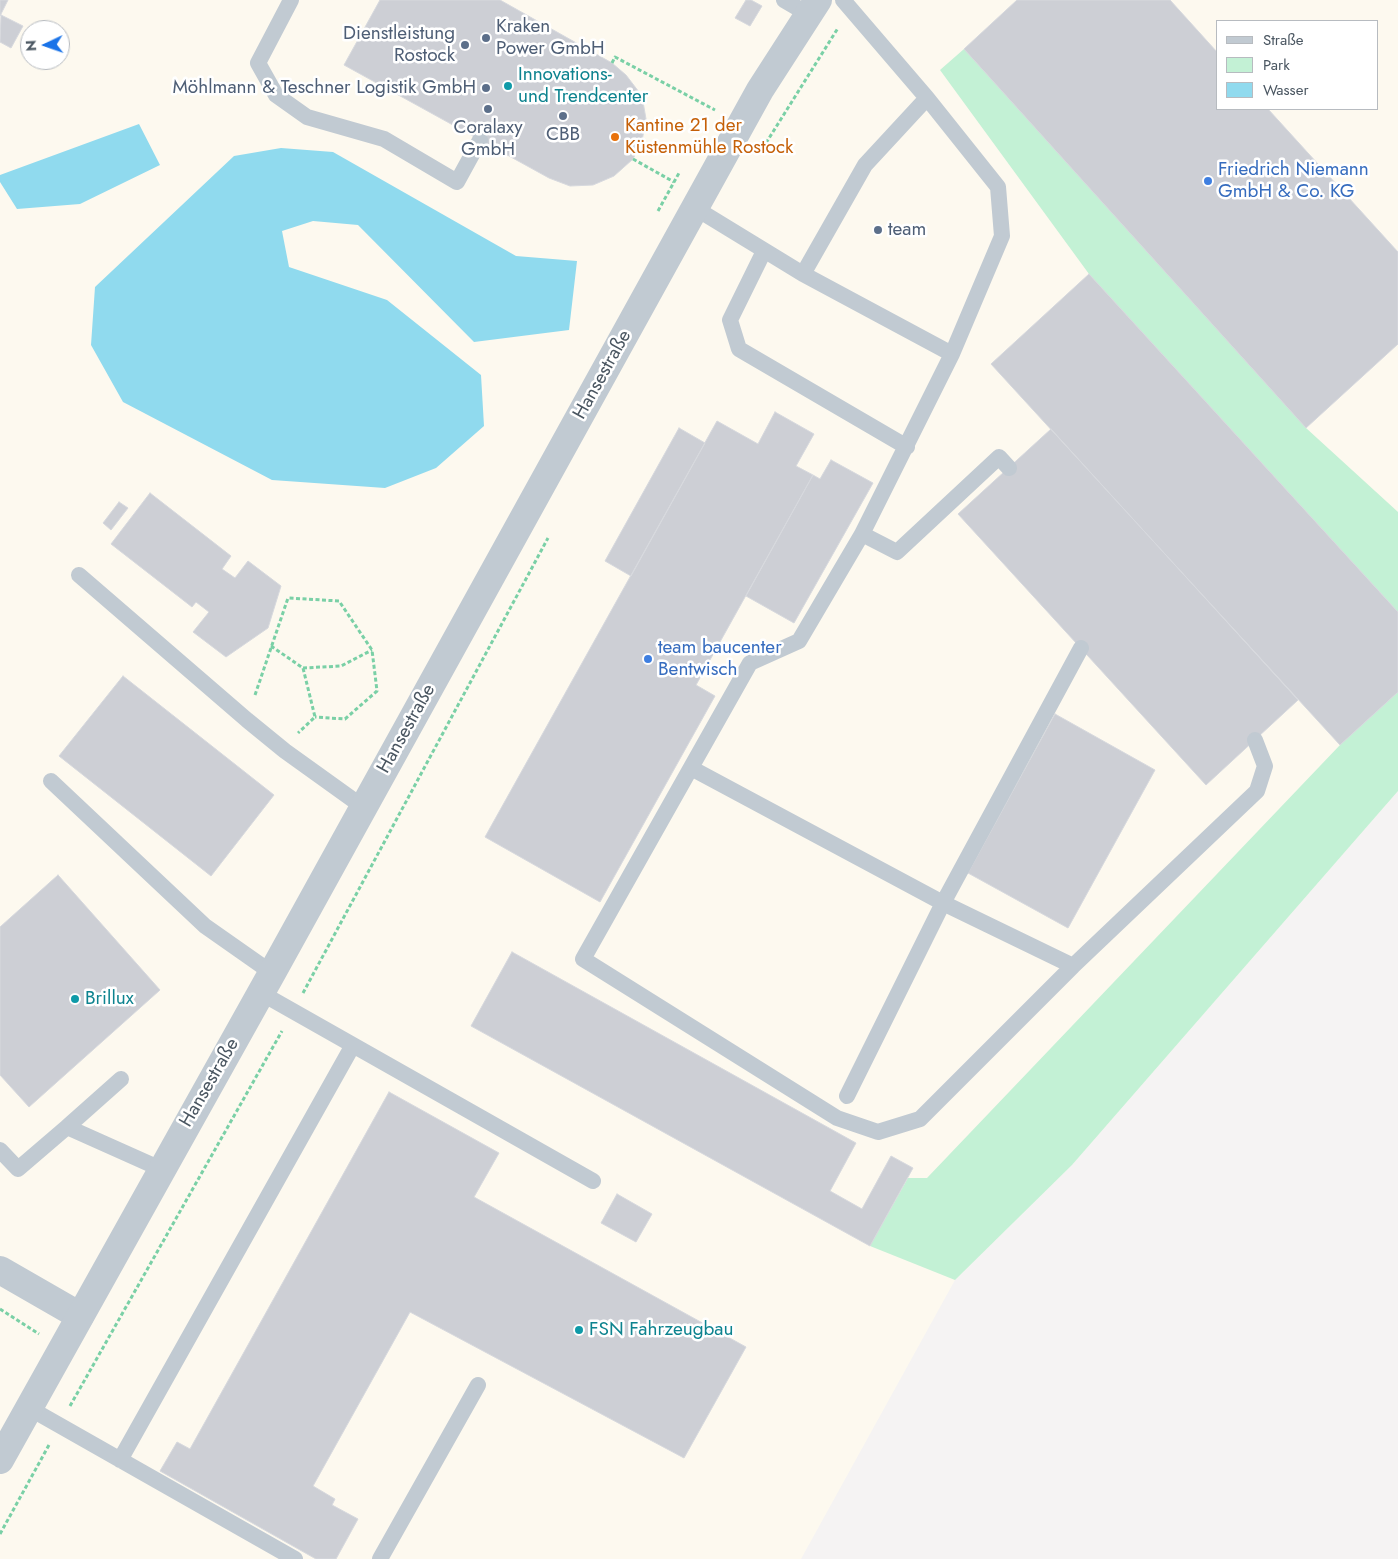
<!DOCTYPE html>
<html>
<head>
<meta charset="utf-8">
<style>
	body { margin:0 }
	#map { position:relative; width:1398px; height:1559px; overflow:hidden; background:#f5f3f3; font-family:Jost,sans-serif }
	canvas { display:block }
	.legend { position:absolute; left:1216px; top:20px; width:162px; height:90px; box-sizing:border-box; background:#fff; border:1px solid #b7bbc0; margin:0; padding:6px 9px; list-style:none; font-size:15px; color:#4a5661 }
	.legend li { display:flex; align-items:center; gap:10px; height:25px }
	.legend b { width:25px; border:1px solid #b7bbc0 }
	.north { position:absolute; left:20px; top:20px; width:50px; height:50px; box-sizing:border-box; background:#fff; border:1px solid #b7bbc0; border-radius:50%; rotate:267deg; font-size:14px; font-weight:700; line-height:20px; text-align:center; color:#4a5661 }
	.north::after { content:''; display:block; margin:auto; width:18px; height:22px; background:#1a73e8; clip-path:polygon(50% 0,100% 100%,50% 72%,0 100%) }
</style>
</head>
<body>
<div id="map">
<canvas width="1398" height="1559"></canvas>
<ul class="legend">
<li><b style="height:6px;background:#c1cad2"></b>Straße</li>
<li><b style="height:14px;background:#c3f1d5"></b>Park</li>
<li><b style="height:14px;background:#90daee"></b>Wasser</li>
</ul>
<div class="north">N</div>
</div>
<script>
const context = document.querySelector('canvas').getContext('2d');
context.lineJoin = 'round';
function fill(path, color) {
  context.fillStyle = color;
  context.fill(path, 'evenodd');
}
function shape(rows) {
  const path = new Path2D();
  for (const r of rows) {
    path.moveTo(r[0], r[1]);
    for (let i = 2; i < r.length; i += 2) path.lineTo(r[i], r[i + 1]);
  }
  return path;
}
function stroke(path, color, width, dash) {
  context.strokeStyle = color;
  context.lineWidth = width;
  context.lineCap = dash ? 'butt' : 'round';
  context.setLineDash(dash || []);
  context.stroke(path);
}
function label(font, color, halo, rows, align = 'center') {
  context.font = font + ' Jost,sans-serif';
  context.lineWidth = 5;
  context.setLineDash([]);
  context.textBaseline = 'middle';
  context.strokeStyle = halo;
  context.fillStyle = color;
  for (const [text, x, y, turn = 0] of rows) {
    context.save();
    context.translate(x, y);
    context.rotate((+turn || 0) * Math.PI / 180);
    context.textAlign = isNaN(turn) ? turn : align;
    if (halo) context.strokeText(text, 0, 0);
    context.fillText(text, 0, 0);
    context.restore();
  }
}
const commercial = shape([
	[0,0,1398,0,1398,791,1072,1165,955,1280,801,1559,0,1559],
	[1217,21,1377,21,1377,109,1217,109],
	[30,30,60,30,60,60,30,60]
]);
const green = shape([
	[964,49,1306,428,1398,512,1398,612,1089,274,940,70],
	[1398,692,1398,791,1072,1165,955,1280,870,1246,908,1178,927,1178,1340,745]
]);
const water = shape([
	[139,124,160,165,80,204,17,209,0,182,0,175],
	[281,148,333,152,516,256,577,261,569,330,474,342,358,225,313,221,282,231,289,267,387,300,481,375,484,426,436,468,385,488,272,480,123,402,91,345,95,287,234,156]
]);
const building = shape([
	[0,0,8,0,0,16,0,0],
	[380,0,500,0,612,63,626,75,642,96,646,119,642,141,633,159,614,176,593,185,570,186,549,178,344,65,380,0],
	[746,0,751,0,762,6,750,26,735,18,746,0],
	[1017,0,1170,0,1217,52,1217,109,1268,109,1398,252,1398,344,1306,428,964,49,1017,0],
	[1,15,23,26,11,48,0,42,1,15],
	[1089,274,1398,612,1398,692,1340,745,991,364,1089,274],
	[775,412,814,434,796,466,813,475,696,685,715,696,600,902,485,837,717,421,758,444,775,412],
	[679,428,705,443,631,576,605,561,679,428],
	[1051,429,1298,700,1206,785,958,514,1051,429],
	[831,460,873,483,794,623,746,596,813,475,820,479,831,460],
	[150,493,231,556,222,569,235,578,248,561,281,586,268,628,226,657,193,632,209,612,196,602,192,607,111,544,150,493],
	[119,502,128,508,111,530,103,523,119,502],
	[123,676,274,795,211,876,59,756,123,676],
	[1055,714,1155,770,1068,928,968,873,1055,714],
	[58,875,160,990,29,1107,0,1075,0,927,58,875],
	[512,952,856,1143,830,1191,862,1209,891,1156,913,1168,870,1246,471,1026,512,952],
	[389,1092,499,1153,474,1197,746,1347,684,1458,410,1312,313,1486,335,1499,332,1505,358,1519,336,1559,316,1559,160,1471,177,1442,190,1449,389,1092],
	[617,1194,652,1214,636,1242,601,1223,617,1194]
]);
const path = shape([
	[612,63,615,57,715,110],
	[766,143,838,28],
	[633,159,674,182],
	[658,211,679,173],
	[271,646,303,668,315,717,298,733],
	[303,668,341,666,372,650],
	[255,695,288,598,339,601,372,650,377,691,345,719,315,717],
	[303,993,548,538],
	[0,1309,39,1334],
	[70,1406,282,1031],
	[0,1534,49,1445]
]);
const service = shape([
	[291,0,258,63,276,95,307,117,384,139,457,182,480,140],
	[784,0,808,14],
	[843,0,927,98,998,187,1002,236,952,354,862,534,799,641,750,663,583,959,837,1118,878,1132,920,1119,1073,966,1257,791,1265,766,1255,740],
	[695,208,803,274,952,354],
	[764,251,730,320,739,349,907,447],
	[803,274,865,165,927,98],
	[862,534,897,552,999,457,1009,468],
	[79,575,247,720,285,751,363,807],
	[691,768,943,903,1073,966],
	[51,781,205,926,272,973],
	[261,993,593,1181],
	[121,1079,67,1127,161,1169],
	[847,1096,943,903,1081,648],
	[0,1150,18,1169,67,1127],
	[29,1408,295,1559],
	[120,1460,353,1045],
	[380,1559,478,1385]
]);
const minor = shape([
	[0,1270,80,1316]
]);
const tertiary = shape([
	[0,1460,272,973,760,90,818,0]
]);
const markers = [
	[486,38,5,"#5c6f8a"],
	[465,45,5,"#5c6f8a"],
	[508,86,5,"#0f9aa8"],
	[486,88,5,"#5c6f8a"],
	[488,109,5,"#5c6f8a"],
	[563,116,5,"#5c6f8a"],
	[615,137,5,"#e8710a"],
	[1208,181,5,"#3f7fe0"],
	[878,230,5,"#5c6f8a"],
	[648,659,5,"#3f7fe0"],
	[75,999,5,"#0f9aa8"],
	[579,1330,5,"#0f9aa8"]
];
const serviceNames = [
	["Kraken",496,27],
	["Power GmbH",496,49],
	["Dienstleistung",455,34,"right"],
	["Rostock",455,56,"right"],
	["Möhlmann & Teschner Logistik GmbH",476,88,"right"],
	["Coralaxy",488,128,"center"],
	["GmbH",488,150,"center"],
	["CBB",563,135,"center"],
	["team",888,230]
];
const cultureNames = [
	["Innovations-",518,75],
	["und Trendcenter",518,97],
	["Brillux",85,999],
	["FSN Fahrzeugbau",589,1330]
];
const foodNames = [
	["Kantine 21 der",625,126],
	["Küstenmühle Rostock",625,148]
];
const shopNames = [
	["Friedrich Niemann",1218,170],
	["GmbH & Co. KG",1218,192],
	["team baucenter",658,648],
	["Bentwisch",658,670]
];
const streetNames = [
	["Hansestraße",603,375,-61],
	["Hansestraße",407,729,-61],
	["Hansestraße",210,1083,-60]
];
fill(commercial, '#fdf9ef');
fill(green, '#c3f1d5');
fill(water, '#90daee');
fill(building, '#cdcfd5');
stroke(building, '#d7d9de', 1);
stroke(path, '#7ad0a6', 3, [4, 2.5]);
stroke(service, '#c1cad2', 16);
stroke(minor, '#c1cad2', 28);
stroke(tertiary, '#c1cad2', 28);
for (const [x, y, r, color] of markers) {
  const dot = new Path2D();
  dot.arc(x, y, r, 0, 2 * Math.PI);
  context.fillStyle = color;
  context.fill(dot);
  stroke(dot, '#fff', 2);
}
label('19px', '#4e5e75', '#fff', serviceNames, 'left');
label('19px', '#0d838f', '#fff', cultureNames, 'left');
label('19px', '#c56008', '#fff', foodNames, 'left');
label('19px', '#366cbe', '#fff', shopNames, 'left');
label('19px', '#4a5661', '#fff', streetNames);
</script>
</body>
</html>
